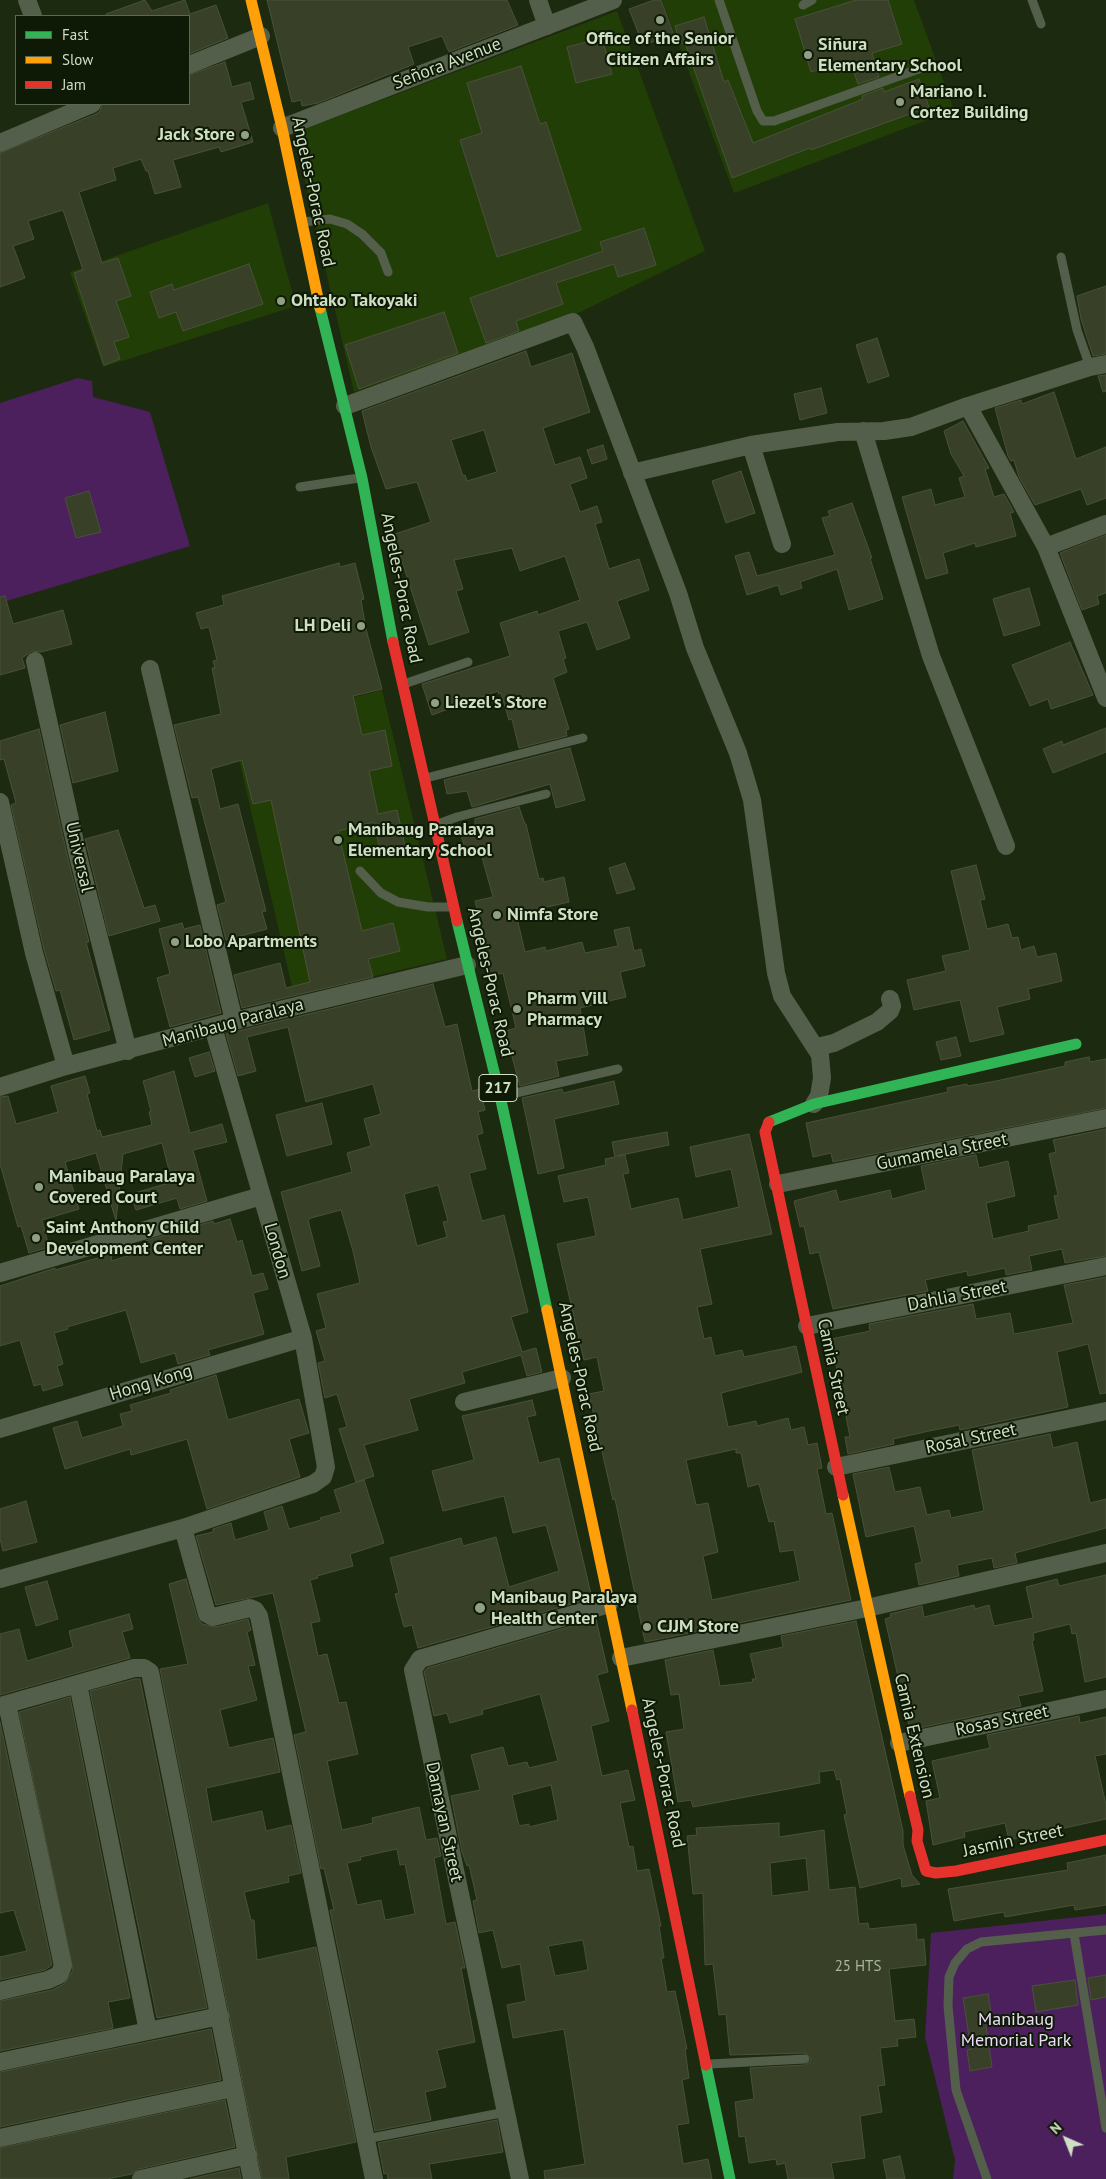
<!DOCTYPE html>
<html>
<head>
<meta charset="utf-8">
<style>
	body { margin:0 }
	#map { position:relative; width:1106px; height:2179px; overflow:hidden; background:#1c2a0f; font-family:"PT Sans",sans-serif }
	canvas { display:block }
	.legend { position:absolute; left:15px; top:15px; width:175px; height:90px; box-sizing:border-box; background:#0e1906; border:1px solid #5b6852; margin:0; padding:6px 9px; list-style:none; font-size:15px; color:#cedfc4 }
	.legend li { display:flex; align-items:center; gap:10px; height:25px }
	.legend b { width:25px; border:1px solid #5b6852 }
	.north { position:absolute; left:1041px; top:2114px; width:50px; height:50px; -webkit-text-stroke:4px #0e1906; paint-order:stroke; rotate:316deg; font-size:14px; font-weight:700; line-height:20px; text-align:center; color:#cedfc4 }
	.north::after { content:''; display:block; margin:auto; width:18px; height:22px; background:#cedfc4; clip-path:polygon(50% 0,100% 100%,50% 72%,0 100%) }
</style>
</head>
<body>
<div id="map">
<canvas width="1106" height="2179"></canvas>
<ul class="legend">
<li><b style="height:6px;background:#30b455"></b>Fast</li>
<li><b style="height:6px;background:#ff9f0a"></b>Slow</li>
<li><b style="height:6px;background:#e5322d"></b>Jam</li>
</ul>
<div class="north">N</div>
</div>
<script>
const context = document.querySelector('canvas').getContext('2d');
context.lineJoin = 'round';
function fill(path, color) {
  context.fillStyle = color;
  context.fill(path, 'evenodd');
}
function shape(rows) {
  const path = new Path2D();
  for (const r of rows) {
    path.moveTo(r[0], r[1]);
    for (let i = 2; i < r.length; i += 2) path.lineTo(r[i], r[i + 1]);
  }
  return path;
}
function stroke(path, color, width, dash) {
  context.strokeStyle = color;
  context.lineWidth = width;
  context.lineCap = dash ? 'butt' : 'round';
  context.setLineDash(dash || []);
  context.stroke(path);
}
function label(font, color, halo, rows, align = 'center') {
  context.font = font + ' "PT Sans",sans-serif';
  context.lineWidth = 4;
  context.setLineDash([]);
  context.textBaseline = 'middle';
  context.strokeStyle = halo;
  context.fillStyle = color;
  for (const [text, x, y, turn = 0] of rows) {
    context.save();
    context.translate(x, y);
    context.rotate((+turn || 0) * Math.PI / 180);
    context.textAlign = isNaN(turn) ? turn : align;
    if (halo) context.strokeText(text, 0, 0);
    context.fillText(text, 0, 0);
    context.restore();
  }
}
const built = shape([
	[662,0,914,0,954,110,734,193],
	[617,11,705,251,572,316,354,392,294,133],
	[268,203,296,306,103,367,70,272],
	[382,690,447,959,294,995,230,721,352,691,354,697]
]);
const green = shape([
	[78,378,92,381,93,397,150,412,190,546,0,603,0,403],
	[1106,1914,1106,2179,953,2179,955,2160,925,2037,931,1933]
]);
const building = shape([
	[145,0,152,11,185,0,190,14,216,5,228,38,189,54,189,16,106,16,106,14,145,0],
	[267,0,507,0,518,25,449,52,442,36,408,47,414,64,318,103,302,106,301,100,292,102,267,0],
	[654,0,661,0,674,35,643,45,629,9,654,0],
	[856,0,888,0,902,44,872,53,879,77,858,84,850,60,811,72,795,19,856,0],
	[704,17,724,82,728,80,753,143,863,99,862,96,883,88,884,92,919,79,929,107,811,150,810,148,732,178,685,43,680,44,675,26,704,17],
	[602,38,612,74,576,83,567,47,602,38],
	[225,62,232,87,250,82,254,99,241,102,253,142,221,152,219,147,173,160,181,187,155,194,148,171,146,171,141,159,113,168,116,180,79,192,102,263,118,258,131,296,116,301,129,337,114,342,120,359,104,365,74,273,83,270,63,210,28,221,34,239,13,246,25,278,0,287,0,153,96,114,100,111,102,104,189,104,189,75,225,62],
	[521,66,540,124,546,122,581,230,497,257,460,140,482,133,467,83,521,66],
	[644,228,656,265,618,277,614,264,556,283,563,304,516,321,519,331,486,343,470,298,603,251,600,242,644,228],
	[249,264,263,304,183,331,176,312,159,318,150,292,172,284,174,290,249,264],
	[1106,286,1106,354,1093,356,1081,319,1077,296,1106,286],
	[444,312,458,353,359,389,345,345,444,312],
	[877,338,889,376,868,383,856,345,877,338],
	[526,351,531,367,572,353,590,412,543,428,555,465,580,457,587,478,570,484,580,512,597,506,602,522,595,524,609,569,639,559,649,590,617,601,630,638,597,650,587,622,558,631,566,658,563,659,567,672,553,678,569,729,566,730,567,736,519,748,512,719,509,720,501,693,499,694,498,691,432,715,422,684,510,656,500,623,537,611,538,615,580,600,565,556,520,571,512,548,454,560,463,589,456,591,469,632,429,645,399,552,392,554,389,536,431,522,417,482,386,489,371,447,362,411,526,351],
	[484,430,497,472,467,481,465,475,463,476,451,440,484,430],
	[1106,375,1106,391,1103,392,1098,376,1106,375],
	[821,388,827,413,800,420,794,394,821,388],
	[1054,392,1076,459,1106,447,1106,498,1087,505,1081,489,1035,505,1019,477,1014,460,1011,461,1008,456,995,408,1021,400,1022,404,1054,392],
	[963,421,989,468,985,469,994,497,1004,494,1014,512,1010,513,1016,536,976,547,975,543,943,553,948,573,926,579,902,497,931,489,935,505,965,497,959,478,964,476,951,454,944,431,963,421],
	[603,445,607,459,592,464,587,450,603,445],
	[741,471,755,513,726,523,712,481,741,471],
	[89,491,101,532,76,538,65,498,89,491],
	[852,503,872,558,870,558,883,599,849,610,837,569,800,582,802,588,781,595,778,585,747,595,735,556,749,552,757,576,835,555,822,518,830,516,828,511,852,503],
	[1106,535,1106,593,1097,596,1099,604,1082,610,1060,553,1106,535],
	[339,563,340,567,355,563,364,599,361,600,366,629,382,689,353,696,362,735,385,730,392,766,369,771,378,814,397,810,406,850,381,856,374,822,338,831,362,931,393,923,400,951,368,959,373,977,242,1008,234,975,280,963,286,988,310,982,271,800,253,804,242,760,211,769,220,809,238,804,266,911,262,912,267,929,226,940,217,905,226,902,198,797,192,798,174,725,221,714,212,668,215,668,213,661,217,660,209,627,201,629,196,613,224,605,222,596,339,563],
	[1029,588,1040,625,1004,636,993,599,1029,588],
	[5,596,13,624,63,610,72,644,41,652,32,651,22,658,25,668,0,675,0,597,5,596],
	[1070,642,1093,695,1051,709,1048,699,1030,706,1012,665,1070,642],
	[105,712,118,771,73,783,60,725,105,712],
	[1106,728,1106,752,1053,773,1043,749,1062,741,1063,745,1106,728],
	[39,729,68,859,89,942,86,942,110,1030,74,1040,60,990,56,991,44,950,11,805,16,803,4,759,0,760,0,741,39,729],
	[570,748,585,800,556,808,550,784,472,807,467,791,447,794,444,780,570,748],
	[519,807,525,824,526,824,539,879,543,878,544,882,564,877,569,902,516,914,525,952,545,947,546,951,582,942,585,953,618,946,614,930,629,927,634,951,641,949,645,966,620,972,626,997,580,1008,588,1055,556,1061,559,1076,520,1086,505,1031,516,1028,503,973,491,976,488,960,489,960,475,901,493,897,480,850,467,854,459,830,475,825,475,819,519,807],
	[118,830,144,908,155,905,160,921,109,936,85,839,118,830],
	[625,863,635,889,617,894,609,868,625,863],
	[976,865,985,899,980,900,987,929,1008,924,1012,938,1018,937,1021,950,1034,946,1037,957,1056,953,1062,981,1028,989,1030,999,997,1007,1004,1034,970,1042,960,1000,914,1010,907,980,946,971,942,956,970,950,951,871,976,865],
	[182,923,184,929,200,925,221,1013,170,1027,157,978,170,974,159,929,182,923],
	[433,984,445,1027,457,1024,472,1091,480,1089,485,1110,478,1112,483,1133,477,1135,486,1169,469,1173,482,1221,504,1215,528,1312,511,1317,522,1352,536,1348,542,1372,527,1376,521,1355,462,1372,465,1383,409,1399,418,1430,364,1445,374,1476,356,1482,339,1429,347,1427,337,1394,325,1398,318,1363,325,1361,316,1331,326,1328,317,1294,360,1283,353,1251,341,1210,311,1218,308,1220,320,1266,302,1271,281,1192,352,1172,347,1153,371,1146,364,1119,381,1114,373,1084,306,1102,288,1027,247,1037,256,1071,238,1076,226,1034,433,984],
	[438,1185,448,1221,443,1222,447,1237,417,1246,404,1194,438,1185],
	[956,1037,961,1056,941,1060,936,1042,956,1037],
	[209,1052,215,1071,195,1077,189,1058,209,1052],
	[1089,1057,1090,1062,1106,1059,1106,1108,833,1162,831,1153,813,1157,806,1123,948,1092,947,1088,967,1084,968,1086,996,1081,1065,1066,1065,1062,1089,1057],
	[174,1071,190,1133,222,1124,227,1142,193,1150,207,1201,180,1209,177,1198,136,1210,131,1194,172,1182,162,1143,123,1154,116,1221,96,1153,65,1162,79,1209,42,1220,49,1247,29,1253,21,1226,18,1227,0,1164,0,1097,8,1096,16,1124,58,1112,51,1086,85,1076,90,1093,87,1094,97,1131,100,1130,102,1137,152,1125,149,1112,151,1111,143,1081,174,1071],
	[614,1081,619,1104,554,1119,564,1168,538,1174,522,1098,562,1089,563,1093,614,1081],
	[322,1103,332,1144,287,1156,276,1115,322,1103],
	[1106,1129,1106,1256,1065,1263,1062,1249,1029,1256,1032,1270,1006,1275,1005,1268,968,1276,967,1271,925,1280,928,1291,833,1309,819,1252,810,1254,804,1226,800,1227,794,1201,836,1190,839,1202,890,1190,892,1199,926,1190,921,1166,976,1155,979,1168,1008,1161,1015,1196,986,1203,993,1239,1029,1231,1028,1226,1059,1219,1054,1196,1058,1195,1049,1154,1056,1152,1053,1140,1106,1129],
	[667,1132,669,1145,617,1156,625,1155,629,1173,623,1174,631,1209,678,1198,683,1220,739,1207,731,1169,696,1177,690,1147,749,1134,772,1234,700,1249,712,1304,697,1307,704,1339,711,1337,715,1356,742,1350,744,1357,796,1346,802,1372,721,1393,728,1427,756,1421,757,1426,788,1418,791,1430,804,1427,808,1445,817,1443,822,1468,817,1469,826,1514,832,1513,851,1600,645,1642,615,1499,613,1500,589,1394,604,1391,597,1357,584,1360,557,1244,596,1236,588,1197,564,1202,558,1176,606,1165,605,1159,615,1157,612,1142,667,1132],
	[736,1449,736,1453,741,1453,748,1487,759,1484,769,1522,774,1521,780,1552,794,1550,800,1581,712,1600,703,1556,718,1552,708,1503,696,1505,686,1460,736,1449],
	[230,1219,237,1242,242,1240,252,1276,263,1273,268,1289,253,1293,264,1334,208,1350,210,1355,178,1364,175,1353,141,1363,126,1310,67,1327,68,1329,54,1333,63,1364,57,1366,63,1385,43,1391,41,1384,34,1386,20,1340,0,1346,0,1286,55,1268,55,1270,112,1254,111,1261,147,1250,145,1241,213,1221,214,1224,230,1219],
	[1106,1277,1106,1393,1100,1394,1088,1344,1057,1352,1068,1407,960,1430,959,1425,929,1431,893,1439,894,1444,848,1454,845,1437,850,1437,831,1339,870,1331,869,1324,973,1304,976,1319,1010,1313,1014,1334,1073,1323,1064,1285,1106,1277],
	[216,1375,228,1420,299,1399,309,1433,289,1439,300,1477,207,1509,187,1439,131,1455,130,1449,65,1469,53,1428,77,1421,82,1438,123,1426,120,1414,132,1411,130,1405,171,1393,170,1390,216,1375],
	[532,1400,536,1415,527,1417,539,1463,559,1458,592,1598,418,1648,412,1625,404,1627,395,1594,399,1593,390,1558,461,1538,463,1546,496,1537,509,1587,559,1571,546,1525,513,1533,504,1496,443,1511,432,1471,474,1460,462,1416,532,1400],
	[1050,1434,1053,1448,1077,1442,1090,1503,1106,1499,1106,1528,1015,1553,1017,1563,994,1568,992,1558,957,1565,959,1576,919,1585,915,1564,922,1562,914,1526,866,1537,853,1474,889,1467,895,1492,920,1487,927,1515,949,1510,951,1518,984,1511,972,1450,1050,1434],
	[364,1480,384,1543,350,1554,353,1566,317,1576,318,1578,310,1580,320,1621,311,1623,318,1656,327,1654,339,1703,346,1702,358,1754,327,1761,342,1830,373,1823,372,1818,419,1807,426,1840,437,1838,441,1856,434,1858,446,1924,455,1922,465,1968,461,1968,475,2042,437,2050,446,2087,425,2092,431,2120,375,2131,330,1910,334,1910,324,1868,321,1869,294,1735,306,1732,273,1593,216,1605,196,1536,213,1532,213,1529,231,1523,235,1540,269,1530,264,1512,282,1506,289,1529,321,1520,320,1518,341,1512,334,1490,364,1480],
	[397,1849,400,1865,405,1864,415,1914,385,1920,381,1900,357,1905,347,1863,361,1860,360,1857,397,1849],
	[26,1501,37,1542,3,1551,0,1539,0,1509,26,1501],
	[1106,1575,1106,1677,1085,1682,1076,1633,1072,1634,1070,1624,1033,1633,1034,1640,1032,1641,1043,1691,1018,1696,1021,1706,910,1730,885,1619,891,1617,890,1614,922,1606,924,1617,974,1605,975,1609,989,1605,994,1626,1033,1618,1026,1587,1057,1579,1059,1586,1106,1575],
	[186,1579,197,1617,202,1624,216,1627,248,1619,251,1630,247,1632,255,1665,248,1666,257,1700,220,1710,229,1748,273,1738,280,1772,206,1788,212,1822,262,1811,266,1831,291,1825,301,1873,288,1876,289,1882,244,1892,251,1920,254,1920,257,1960,316,1947,356,2142,286,2157,289,2179,262,2179,160,1669,188,1664,169,1584,186,1579],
	[47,1581,58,1619,36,1626,25,1587,47,1581],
	[129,1614,133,1629,122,1632,130,1658,0,1695,0,1634,19,1629,27,1661,73,1647,69,1631,129,1614],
	[596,1619,608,1672,597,1675,609,1721,591,1726,602,1776,628,1770,635,1800,620,1803,629,1847,633,1846,637,1871,649,1869,661,1926,659,1926,664,1958,661,1958,667,1992,675,1991,687,2049,685,2049,689,2078,682,2080,689,2123,677,2125,683,2164,708,2159,712,2179,545,2179,544,2171,585,2164,564,2029,513,2038,507,2005,526,2001,520,1964,502,1968,493,1930,479,1933,473,1901,477,1900,469,1865,467,1866,462,1852,451,1796,480,1790,471,1755,503,1747,508,1766,527,1762,529,1768,558,1761,540,1694,482,1710,483,1714,450,1723,447,1713,434,1716,424,1672,427,1668,596,1619],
	[551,1785,558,1820,529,1827,529,1824,519,1826,512,1795,551,1785],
	[583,1940,588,1970,555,1976,548,1946,583,1940],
	[856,1621,903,1831,903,1845,912,1875,920,1884,902,1887,901,1878,860,1888,844,1815,847,1814,840,1779,837,1780,834,1770,819,1772,820,1783,693,1807,691,1800,678,1802,666,1732,684,1729,679,1694,671,1695,665,1660,713,1650,720,1686,753,1682,752,1679,756,1679,750,1654,783,1647,781,1636,856,1621],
	[135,1679,140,1679,207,2008,157,2018,90,1691,135,1679],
	[70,1697,130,1998,108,2002,113,2028,0,2051,0,2001,52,1990,64,1984,73,1970,19,1712,70,1697],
	[1079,1716,1080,1723,1106,1717,1106,1754,1095,1756,1106,1805,1106,1819,1009,1840,1005,1823,964,1832,965,1837,933,1845,926,1801,940,1798,932,1761,990,1748,987,1735,1079,1716],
	[0,1722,52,1965,45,1970,0,1980,0,1957,27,1951,14,1910,0,1913,0,1722],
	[779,1823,779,1837,824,1830,829,1890,855,1887,859,1924,868,1923,869,1929,916,1924,917,1940,924,1939,926,1965,889,1969,895,2021,914,2019,916,2037,897,2039,898,2046,880,2048,885,2085,878,2086,882,2112,860,2116,865,2158,831,2163,834,2179,788,2179,785,2163,777,2165,776,2159,749,2163,745,2136,739,2137,735,2102,754,2099,750,2068,805,2065,810,2062,811,2058,805,2053,730,2055,726,2014,719,2015,713,1964,705,1965,703,1893,693,1894,687,1836,697,1835,696,1828,779,1823],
	[806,1858,809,1891,772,1896,770,1863,806,1858],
	[1106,1855,1106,1905,1075,1910,1074,1905,1005,1917,1004,1912,954,1921,948,1889,1068,1870,1067,1863,1106,1855],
	[1106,1975,1106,1997,1091,2000,1088,1978,1106,1975],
	[1075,1980,1078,2005,1036,2012,1032,1986,1075,1980],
	[988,1994,992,2018,985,2020,992,2067,970,2071,967,2050,971,2049,963,1998,988,1994],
	[211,2029,221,2080,0,2127,0,2072,211,2029],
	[225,2100,235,2147,139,2169,132,2174,107,2179,0,2179,0,2148,225,2100],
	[497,2120,503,2152,429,2164,432,2179,388,2179,387,2173,384,2174,378,2143,497,2120],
	[900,2156,905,2179,887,2179,883,2160,900,2156],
	[239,2168,241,2179,190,2179,239,2168]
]);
const lane = shape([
	[719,0,757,111,763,121,774,121,927,66],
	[1032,0,1041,24],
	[803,5,812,0],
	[303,222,330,219,347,224,362,234,381,253,388,272],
	[1061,257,1077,330,1090,367],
	[300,487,359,478],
	[404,684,468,662],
	[426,778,583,738],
	[438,824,457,817,546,794],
	[360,871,381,893,398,902,428,907,450,907],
	[503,1096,618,1069],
	[1074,1934,1106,2128],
	[710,2064,805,2059],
	[366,2139,506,2112],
	[987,2179,956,2090,948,2006,949,1977,955,1963,967,1949,981,1942,1106,1930]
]);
const street = shape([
	[27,0,33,16],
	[538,0,547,26],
	[189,65,261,36],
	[282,128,613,0],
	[0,143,92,104],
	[345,406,573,322,585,347,678,593,695,648,738,753,752,800,776,973,782,996,820,1055,822,1078,819,1096,814,1104],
	[968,406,1046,547,1106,698],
	[863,431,931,656,1006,846],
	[751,445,782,544],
	[632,473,751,445,838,432,884,431,911,427,968,406,1090,367,1106,364],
	[1046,547,1106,524],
	[35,661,78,856,128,1051],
	[150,669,234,1021],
	[0,802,34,953,66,1066],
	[817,1047,834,1043,877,1022,890,1011,892,1006,890,999],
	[0,1087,66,1066,234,1021,467,965],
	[778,1184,1106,1118],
	[0,1273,261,1196],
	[807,1326,1106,1266],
	[464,1402,562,1378],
	[0,1429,303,1338],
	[836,1467,1106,1411],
	[183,1528,207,1614,213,1617,250,1608,255,1610,259,1616,374,2179],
	[0,1579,183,1528,313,1484,323,1477,326,1467,303,1338,213,1027],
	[621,1658,867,1608,1106,1553],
	[78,1684,148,2031],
	[0,1706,134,1668,144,1668,150,1672,252,2179],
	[899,1743,1106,1699],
	[0,1991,48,1980,59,1975,63,1966,7,1704],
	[0,2062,220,2016],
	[0,2138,233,2088],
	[141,2179,248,2155],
	[520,2179,413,1670,420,1659,609,1604]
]);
const fast = shape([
	[320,308,362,478,393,642],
	[457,921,500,1096,547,1310],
	[769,1122,814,1104,1076,1044],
	[706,2065,730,2179]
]);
const slow = shape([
	[251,0,282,128,320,308],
	[547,1310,632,1710],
	[843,1495,910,1796]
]);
const jam = shape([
	[393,642,457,921],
	[769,1122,765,1132,843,1495],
	[632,1710,706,2065],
	[910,1796,918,1830,917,1841,926,1871,936,1873,956,1871,1106,1840]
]);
const markers = [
	[660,20,5,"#90a085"],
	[808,55,5,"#90a085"],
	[900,102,5,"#90a085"],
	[245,135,5,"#90a085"],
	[281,301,5,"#90a085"],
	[361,626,5,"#90a085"],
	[435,703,5,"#90a085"],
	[338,840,5,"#90a085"],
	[497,915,5,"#90a085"],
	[175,942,5,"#90a085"],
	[517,1009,5,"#90a085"],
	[39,1187,5,"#90a085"],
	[36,1238,5,"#90a085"],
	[480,1608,6,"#90a085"],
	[647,1627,5,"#90a085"]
];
const numberNames = [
	["25 HTS",858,1967]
];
const shields = [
	[498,1088,38]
];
const shieldNames = [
	["217",498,1088]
];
const poiNames = [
	["Office of the Senior",660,39,"center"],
	["Citizen Affairs",660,60,"center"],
	["Siñura",818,45],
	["Elementary School",818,66],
	["Mariano I.",910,92],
	["Cortez Building",910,113],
	["Jack Store",235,135,"right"],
	["Ohtako Takoyaki",291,301],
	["LH Deli",351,626,"right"],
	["Liezel's Store",445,703],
	["Manibaug Paralaya",348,830],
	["Elementary School",348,851],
	["Nimfa Store",507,915],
	["Lobo Apartments",185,942],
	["Pharm Vill",527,999],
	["Pharmacy",527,1020],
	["Manibaug Paralaya",49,1177],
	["Covered Court",49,1198],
	["Saint Anthony Child",46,1228],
	["Development Center",46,1249],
	["Manibaug Paralaya",491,1598],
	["Health Center",491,1619],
	["CJJM Store",657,1627]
];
const streetNames = [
	["Señora Avenue",447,64,-21],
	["Angeles-Porac Road",313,192,78],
	["Angeles-Porac Road",401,588,79],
	["Universal",79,857,77],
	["Angeles-Porac Road",490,982,77],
	["Manibaug Paralaya",233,1023,-15],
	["Gumamela Street",942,1152,-11],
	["London",277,1251,74],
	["Dahlia Street",957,1296,-11],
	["Camia Street",833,1367,78],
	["Angeles-Porac Road",580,1377,78],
	["Hong Kong",151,1383,-17],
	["Rosal Street",971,1439,-12],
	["Rosas Street",1002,1721,-12],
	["Camia Extension",914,1736,77],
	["Angeles-Porac Road",663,1773,78],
	["Damayan Street",444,1822,78],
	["Jasmin Street",1013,1841,-12]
];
const parkNames = [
	["Manibaug",1016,2020],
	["Memorial Park",1016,2041]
];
fill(built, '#223e07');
fill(green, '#4b205d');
fill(building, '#384027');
stroke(building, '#4a513a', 1);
stroke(lane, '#535f4b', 9);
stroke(street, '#535f4b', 18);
stroke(fast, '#30b455', 11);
stroke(slow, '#ff9f0a', 11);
stroke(jam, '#e5322d', 11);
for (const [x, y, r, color] of markers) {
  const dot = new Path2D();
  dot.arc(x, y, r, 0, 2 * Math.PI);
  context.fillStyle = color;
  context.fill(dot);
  stroke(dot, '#0e1906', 2);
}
label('15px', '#a8b79d', null, numberNames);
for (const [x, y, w] of shields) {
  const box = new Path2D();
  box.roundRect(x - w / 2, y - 13.5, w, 27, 4);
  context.fillStyle = '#0e1906';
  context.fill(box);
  stroke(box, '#cedfc4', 1);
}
label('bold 16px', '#cedfc4', null, shieldNames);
label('bold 18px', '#cedfc4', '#0e1906', poiNames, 'left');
label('18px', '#cedfc4', '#0e1906', streetNames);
label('18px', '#eddcf7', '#0e1906', parkNames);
</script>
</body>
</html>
